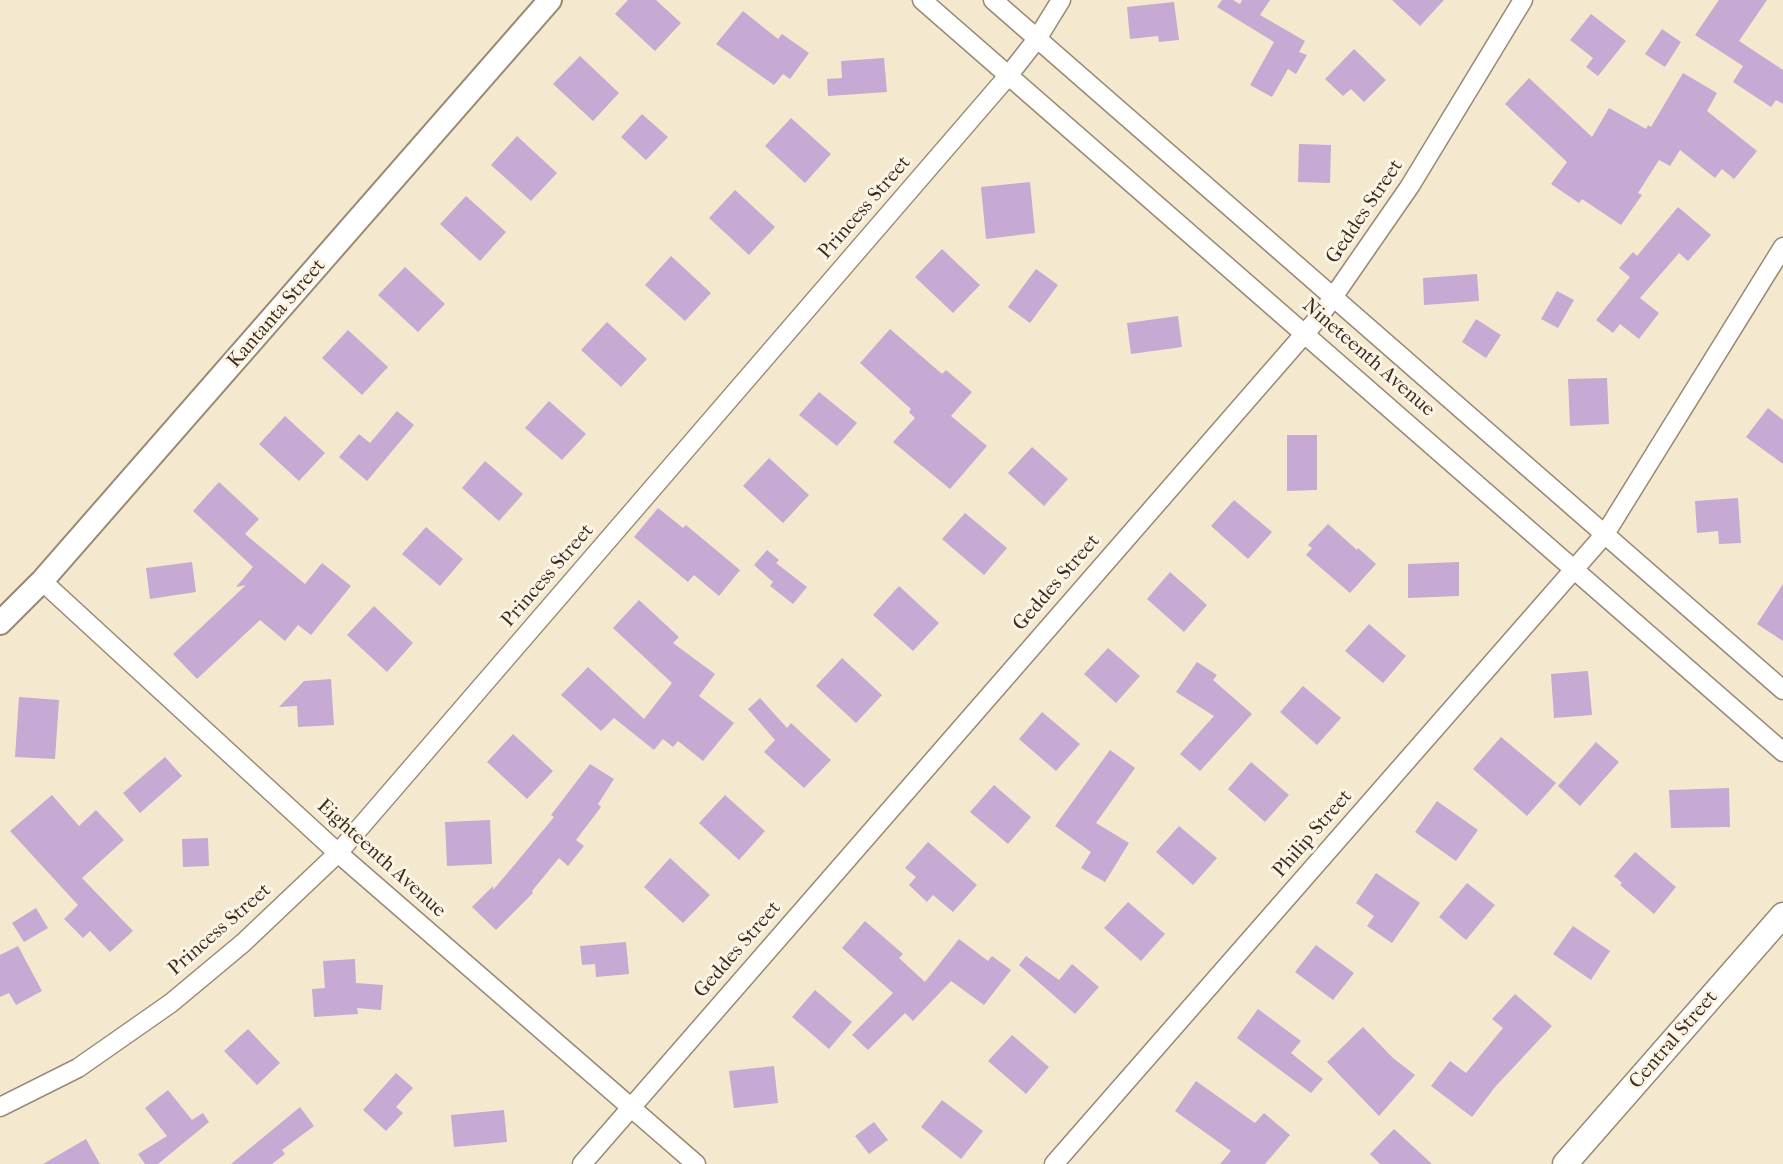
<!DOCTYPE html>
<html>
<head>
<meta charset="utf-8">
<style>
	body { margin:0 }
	canvas { display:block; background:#f4e8ce }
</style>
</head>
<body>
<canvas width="1783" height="1164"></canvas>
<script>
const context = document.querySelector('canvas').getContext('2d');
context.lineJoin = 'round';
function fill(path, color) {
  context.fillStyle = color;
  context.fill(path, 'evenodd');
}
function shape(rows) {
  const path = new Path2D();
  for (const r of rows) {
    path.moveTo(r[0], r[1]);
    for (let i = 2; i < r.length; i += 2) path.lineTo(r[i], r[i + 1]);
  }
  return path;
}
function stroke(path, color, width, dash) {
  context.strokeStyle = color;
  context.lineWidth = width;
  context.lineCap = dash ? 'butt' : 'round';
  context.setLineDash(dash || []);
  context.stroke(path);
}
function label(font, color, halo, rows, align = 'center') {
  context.font = font + ' "IM FELL French Canon",serif';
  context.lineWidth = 6;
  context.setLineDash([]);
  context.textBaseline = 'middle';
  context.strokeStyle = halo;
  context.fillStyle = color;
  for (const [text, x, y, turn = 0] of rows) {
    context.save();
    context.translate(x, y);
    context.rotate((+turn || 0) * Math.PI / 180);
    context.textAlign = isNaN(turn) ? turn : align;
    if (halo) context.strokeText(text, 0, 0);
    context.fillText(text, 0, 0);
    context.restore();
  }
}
const building = shape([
	[628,0,656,0,681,23,655,51,615,14],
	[1222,0,1233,0,1240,4,1242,0,1270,0,1260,15,1305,41,1299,52,1307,55,1296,74,1288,69,1272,97,1250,85,1274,42,1217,7],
	[1392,0,1444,0,1420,26],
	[1719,0,1767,0,1739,41,1783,70,1783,104,1776,100,1771,107,1733,82,1743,66,1695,35],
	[1174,2,1179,40,1159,42,1158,36,1130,39,1127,7],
	[743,11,778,39,782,34,809,53,790,79,783,74,774,85,716,44],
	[1591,14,1626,41,1598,76,1586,67,1593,58,1570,40],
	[1662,29,1681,42,1665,67,1645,54],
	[1354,49,1386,80,1364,102,1351,89,1343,96,1325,79],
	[580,56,619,93,593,121,553,84],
	[884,58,887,92,828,96,827,79,842,78,841,61],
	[1683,73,1717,93,1707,111,1757,151,1734,179,1722,169,1715,178,1680,150,1670,166,1659,160,1638,193,1642,195,1621,225,1582,199,1579,203,1551,184,1567,162,1505,104,1529,78,1592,137,1609,108,1646,129,1648,125,1651,127],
	[642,114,668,137,646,160,621,137],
	[791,118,831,154,805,183,765,146],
	[517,136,557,173,531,201,491,165],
	[1299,144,1331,145,1330,183,1298,182],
	[1030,182,1035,233,986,239,981,187],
	[735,190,775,227,749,255,709,218],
	[466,196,506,232,480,261,440,224],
	[1678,207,1711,235,1688,261,1679,253,1640,298,1659,313,1639,339,1620,324,1613,333,1596,320,1630,277,1619,268,1633,252,1637,256],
	[942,249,980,285,953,313,915,277],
	[671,256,711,293,685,321,645,285],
	[405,267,445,304,418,332,378,295],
	[1036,269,1058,285,1030,323,1008,307],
	[1477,274,1479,301,1424,305,1423,278],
	[1557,291,1574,300,1558,328,1541,319],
	[1178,316,1182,347,1131,354,1127,323],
	[1476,319,1501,335,1486,358,1462,342],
	[607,322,647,359,621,387,581,350],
	[890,329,942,374,946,370,972,392,951,416,987,446,950,489,893,442,915,418,909,412,911,409,860,363],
	[348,330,388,367,362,395,322,358],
	[1607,378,1609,424,1570,426,1568,379],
	[819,392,857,423,837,446,799,415],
	[549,401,586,434,562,460,525,428],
	[1768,408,1783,420,1783,464,1746,437],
	[397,411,414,425,367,481,339,457,359,434,370,443],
	[285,416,325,453,299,481,259,444],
	[1287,435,1317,435,1317,490,1287,491],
	[1032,447,1068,479,1044,506,1008,473],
	[769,458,809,495,783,523,743,486],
	[485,461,523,494,499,521,462,488],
	[219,482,259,519,245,534,305,584,322,563,351,586,311,635,298,625,285,641,260,620,197,679,173,654,246,585,236,587,253,567,193,511],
	[1738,498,1741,543,1719,544,1718,531,1697,533,1695,501],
	[1234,500,1272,532,1248,559,1211,526],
	[658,508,683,528,686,525,740,570,719,596,694,575,688,582,634,537],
	[965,513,1007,548,984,575,942,539],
	[1328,524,1357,550,1358,548,1376,564,1350,593,1306,555,1312,548,1308,545],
	[426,527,463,559,440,586,402,554],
	[767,550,779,560,776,563,807,587,793,604,770,586,773,582,754,565],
	[192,562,196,592,150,599,146,568],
	[1459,562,1459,596,1408,598,1408,564],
	[1170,572,1207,605,1184,632,1147,599],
	[1783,584,1783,641,1757,624],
	[899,586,939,623,913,651,873,615],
	[639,600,679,637,673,643,715,674,699,696,734,723,703,761,678,741,673,747,663,739,654,750,614,718,601,731,561,695,588,667,644,719,672,683,613,628],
	[374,606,413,643,387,672,347,635],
	[1369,624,1406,656,1383,683,1345,651],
	[1108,648,1140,676,1116,703,1084,674],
	[842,658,882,695,856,723,816,686],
	[1197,662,1217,675,1213,680,1252,714,1200,771,1180,754,1214,716,1176,692],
	[1588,671,1592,715,1554,718,1551,674],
	[331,679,334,725,298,727,297,706,279,707,304,681],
	[1303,686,1341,718,1317,745,1280,712],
	[19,697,59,700,55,759,15,757],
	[760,698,787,728,791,723,831,760,804,788,764,752,775,740,748,709],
	[1042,712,1080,744,1056,771,1019,739],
	[513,734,553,771,527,799,487,762],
	[1501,737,1556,783,1527,816,1473,769],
	[1596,742,1619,762,1580,806,1558,786],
	[1110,750,1135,768,1096,823,1129,843,1105,882,1081,868,1091,852,1055,826],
	[165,757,182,776,140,813,123,793],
	[1251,762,1289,795,1265,822,1228,789],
	[590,764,614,779,598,804,601,807,576,840,584,846,568,866,559,858,532,891,533,893,496,930,472,907,493,886,493,890,516,863,554,817,551,815],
	[994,785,1031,817,1008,844,970,812],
	[1729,788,1730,827,1671,828,1669,790],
	[52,795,79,826,96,810,124,840,82,878,133,931,110,952,90,931,83,938,64,919,78,905,10,831],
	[725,795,765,831,739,860,699,823],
	[1437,801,1478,830,1456,861,1415,832],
	[490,820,492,864,447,866,445,822],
	[1179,826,1217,858,1193,885,1156,852],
	[208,838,209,866,183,867,182,839],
	[928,842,977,885,953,912,933,895,927,902,909,885,916,877,905,868],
	[1635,852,1676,887,1654,914,1620,885,1622,883,1614,876],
	[670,858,710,895,683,923,644,887],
	[1376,873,1420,903,1392,943,1367,926,1374,916,1356,903],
	[1467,883,1495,905,1466,940,1439,917],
	[1128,902,1165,934,1141,961,1104,928],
	[36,908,48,928,24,942,12,923],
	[865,921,903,954,899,958,925,982,959,939,988,961,992,956,1011,970,984,1005,951,981,913,1021,905,1013,868,1050,852,1035,893,993,842,948],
	[1573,926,1610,951,1591,980,1553,954],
	[626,942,629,974,596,977,595,964,582,965,580,946],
	[1316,945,1354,973,1333,1000,1295,972],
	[18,946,42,991,16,1005,9,993,0,997,0,955],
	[1026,956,1059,980,1072,964,1099,987,1075,1014,1019,965],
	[355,959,356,983,383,985,381,1010,357,1008,358,1014,314,1017,312,989,325,988,323,961],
	[815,990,852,1022,829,1049,792,1017],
	[1515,994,1552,1026,1495,1087,1472,1117,1431,1086,1450,1061,1466,1073,1503,1028,1492,1019],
	[1258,1009,1301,1041,1291,1053,1323,1079,1311,1093,1237,1038],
	[1363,1027,1393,1058,1415,1075,1379,1116,1327,1062],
	[248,1029,280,1063,257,1085,224,1051],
	[1012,1035,1049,1067,1026,1094,988,1061],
	[774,1066,778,1103,734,1108,729,1071],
	[396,1073,413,1088,396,1107,403,1113,386,1131,363,1110],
	[1196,1081,1255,1123,1264,1113,1290,1135,1265,1164,1220,1164,1231,1151,1175,1111],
	[168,1090,192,1120,203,1113,209,1122,158,1164,145,1164,138,1154,167,1136,145,1108],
	[942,1100,983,1131,961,1159,921,1127],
	[300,1107,314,1126,282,1150,285,1154,272,1164,231,1164],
	[504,1110,507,1142,454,1147,451,1115],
	[874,1122,888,1140,869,1154,855,1136],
	[1394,1129,1432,1164,1380,1164,1370,1154],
	[86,1139,100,1164,43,1164]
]);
const minor = shape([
	[922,0,1783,752],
	[993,0,1783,690],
	[42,581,338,853,696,1164],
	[0,1107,78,1068,171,1003,243,943,338,853,1008,76,1037,39,1061,0],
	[582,1164,1320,316,1410,186,1523,0],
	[1054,1164,1605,534,1783,247]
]);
const tertiary = shape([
	[0,623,42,581,550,0]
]);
const secondary = shape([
	[1565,1164,1783,915]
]);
const streetNames = [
	["Princess Street",865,208,-49],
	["Geddes Street",1365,212,-56],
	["Kantanta Street",277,314,-49],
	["Nineteenth Avenue",1368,358,41],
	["Princess Street",548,576,-49],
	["Geddes Street",1057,583,-49],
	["Philip Street",1313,834,-49],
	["Eighteenth Avenue",381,859,42],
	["Princess Street",220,930,-41],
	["Geddes Street",738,950,-49],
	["Central Street",1674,1040,-49]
];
fill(building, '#c6aad4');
stroke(minor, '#988976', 21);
stroke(tertiary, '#988976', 26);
stroke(secondary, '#988976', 27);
stroke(minor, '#fff', 18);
stroke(tertiary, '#fff', 22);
stroke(secondary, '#fff', 24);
label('20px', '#3b2a1e', '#fcf5e5', streetNames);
</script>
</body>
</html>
